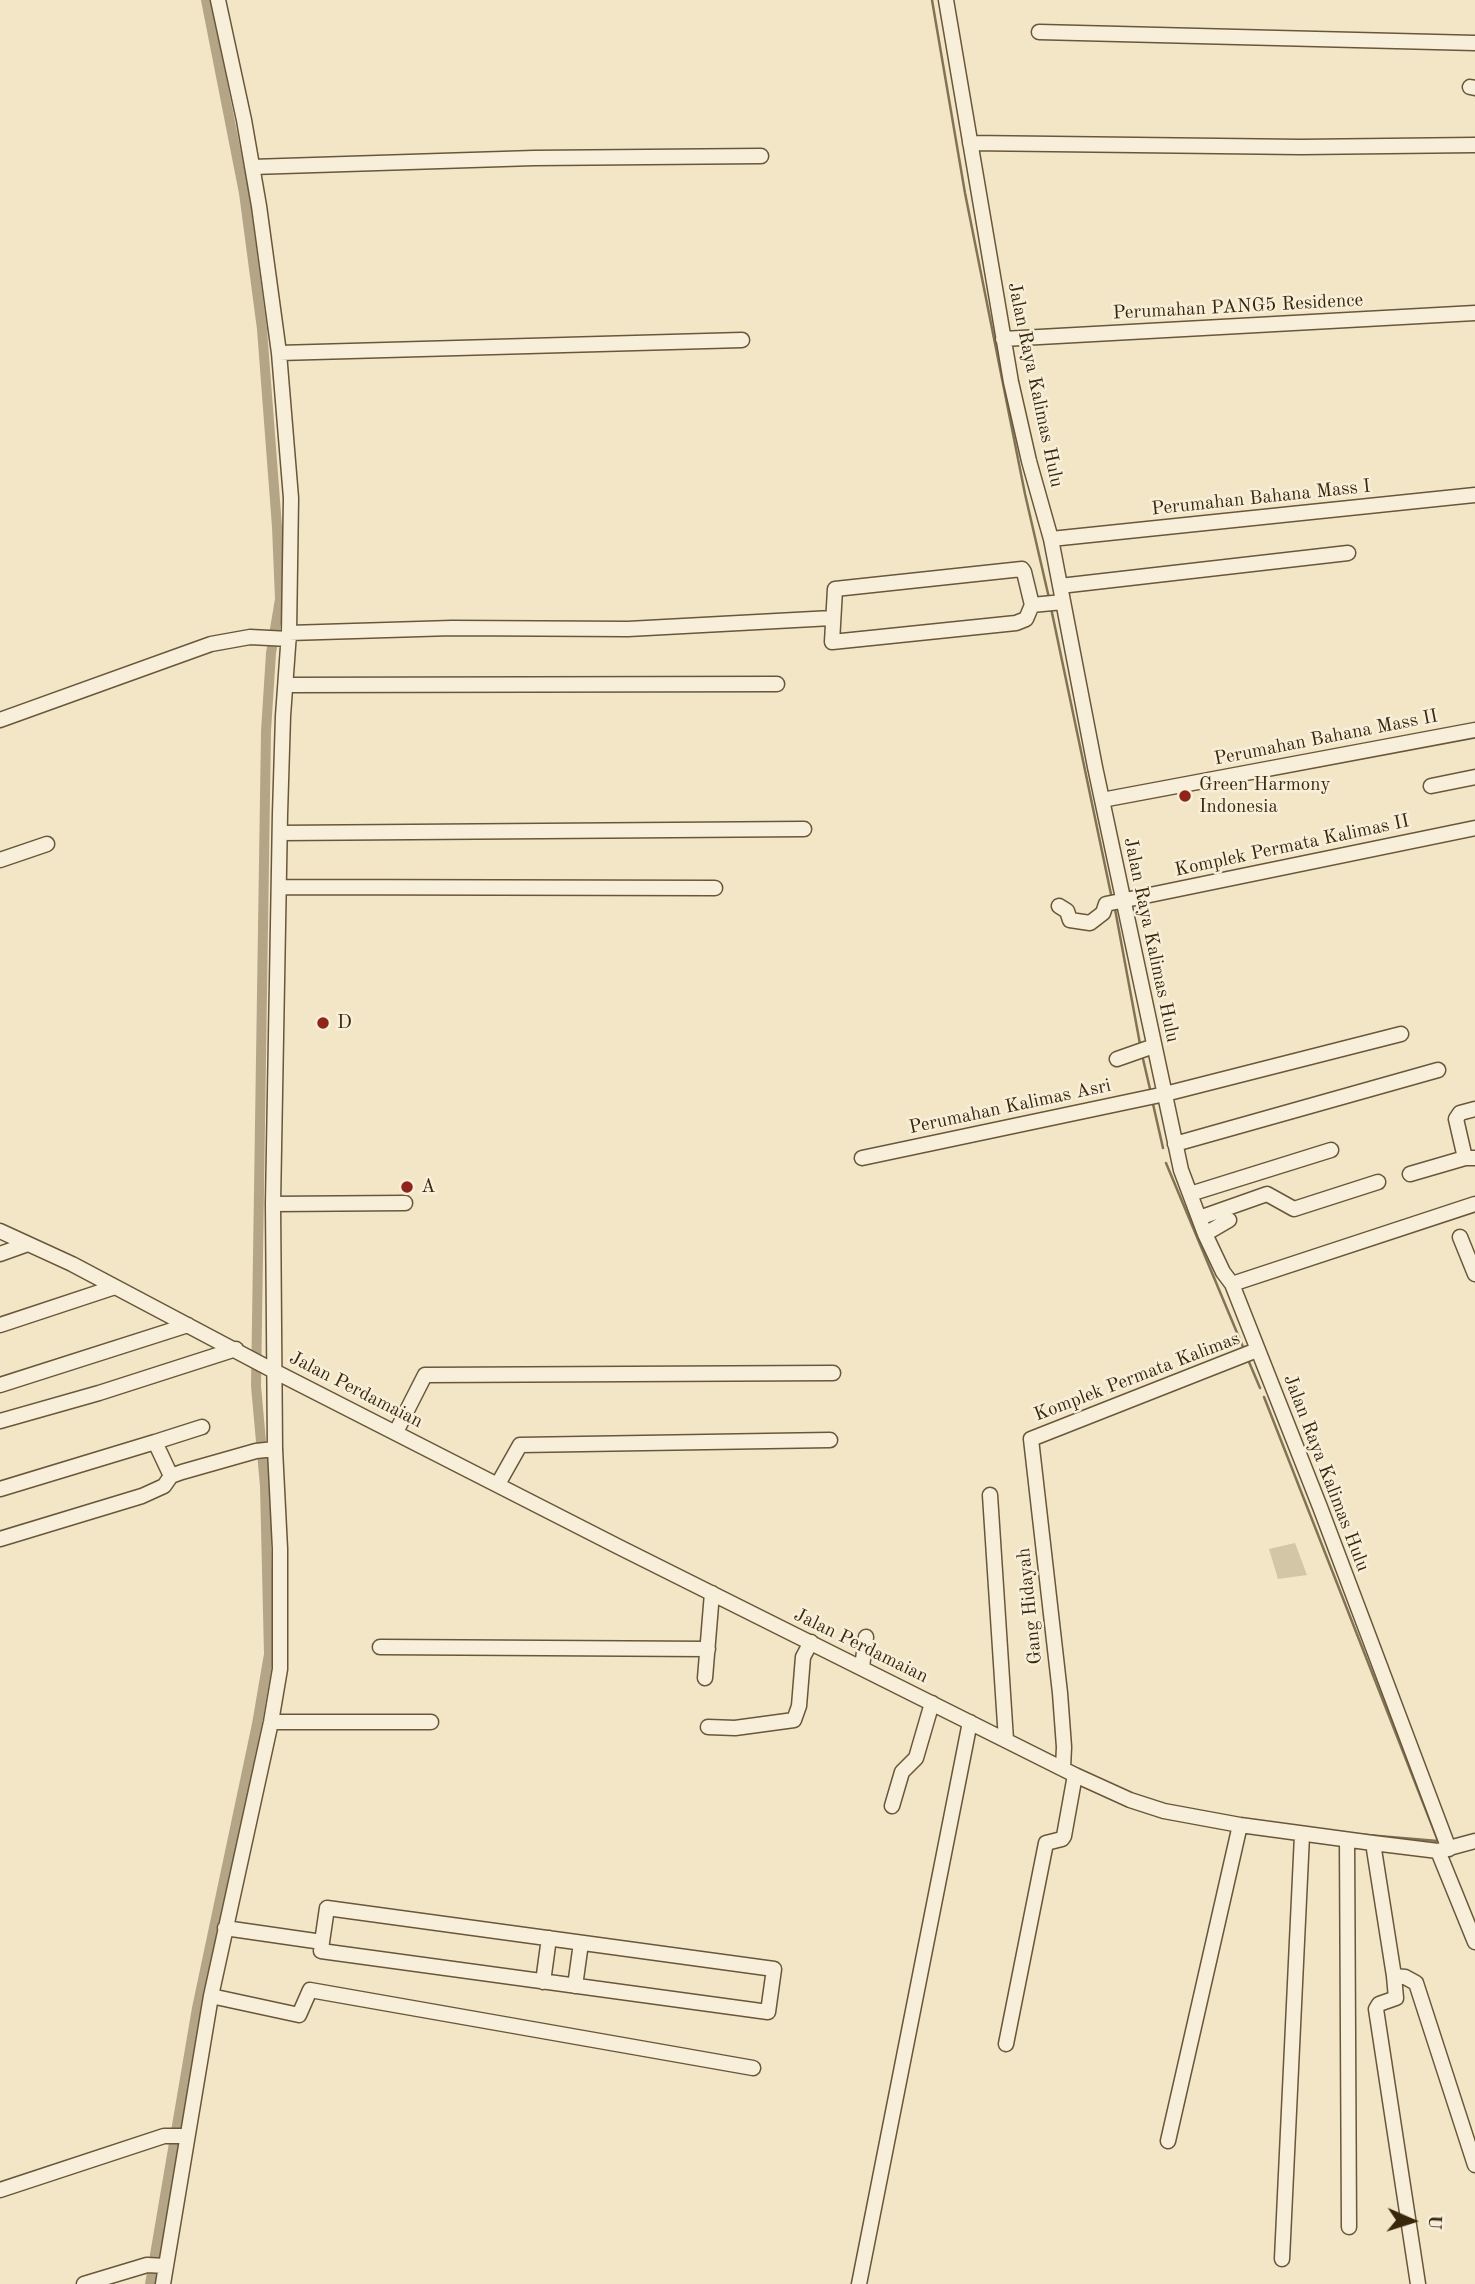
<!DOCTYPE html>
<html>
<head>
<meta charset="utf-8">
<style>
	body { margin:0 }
	#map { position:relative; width:1475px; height:2284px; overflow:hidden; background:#f3e6c6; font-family:"Old Standard TT",serif }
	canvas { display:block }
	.north { position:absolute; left:1377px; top:2186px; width:70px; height:70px; -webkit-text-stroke:5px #f7efda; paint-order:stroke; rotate:93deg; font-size:19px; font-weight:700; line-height:28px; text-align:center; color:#39270b }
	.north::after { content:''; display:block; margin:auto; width:24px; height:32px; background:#39270b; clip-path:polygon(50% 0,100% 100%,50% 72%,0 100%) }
</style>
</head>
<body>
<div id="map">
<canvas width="1475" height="2284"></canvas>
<div class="north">U</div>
</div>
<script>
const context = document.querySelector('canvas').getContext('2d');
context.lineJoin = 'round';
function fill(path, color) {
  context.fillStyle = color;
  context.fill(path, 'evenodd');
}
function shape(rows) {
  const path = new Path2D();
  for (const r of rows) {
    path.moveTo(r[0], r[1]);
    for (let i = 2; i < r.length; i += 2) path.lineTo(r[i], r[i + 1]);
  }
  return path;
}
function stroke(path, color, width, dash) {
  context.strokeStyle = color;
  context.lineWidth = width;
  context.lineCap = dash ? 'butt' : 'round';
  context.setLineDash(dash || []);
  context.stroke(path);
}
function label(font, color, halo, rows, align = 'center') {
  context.font = font + ' "Old Standard TT",serif';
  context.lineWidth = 5;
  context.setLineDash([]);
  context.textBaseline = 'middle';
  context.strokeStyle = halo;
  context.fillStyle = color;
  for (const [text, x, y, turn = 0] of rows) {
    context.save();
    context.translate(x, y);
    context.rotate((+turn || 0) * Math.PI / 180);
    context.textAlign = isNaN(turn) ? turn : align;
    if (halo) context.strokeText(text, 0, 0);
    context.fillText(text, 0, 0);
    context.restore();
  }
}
const green = shape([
	[1295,1543,1307,1575,1278,1579,1269,1549]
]);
const stream = shape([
	[932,0,965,193,1025,494,1049,598],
	[1051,608,1112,899],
	[1115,909,1140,1044],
	[1143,1059,1150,1089],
	[1153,1104,1163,1148],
	[1166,1163,1243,1347],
	[1249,1362,1260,1388],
	[1264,1397,1438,1841,1355,1834]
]);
const canal = shape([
	[150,2284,197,2008,257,1724,269,1654,265,1486,256,1386,266,731,271,653,280,599,277,527,262,329,244,193,206,0]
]);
const minor = shape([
	[946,0,1011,382,1029,461,1051,539,1095,767,1181,1170,1205,1234,1223,1272,1232,1284,1320,1507,1449,1849],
	[1039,32,1475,43],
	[1470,87,1475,88],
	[970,143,1301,147,1475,145],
	[252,167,534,158,761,156],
	[1003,339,1475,313],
	[279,353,742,340],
	[1051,539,1475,495],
	[1060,586,1348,553],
	[1032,605,1024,572,1022,569,835,589,832,642,1016,623,1026,619,1032,605,1063,602],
	[289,633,452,628,628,629,832,618],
	[286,685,777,684],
	[0,720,211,644,250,637,289,639],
	[1431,786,1475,777],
	[1102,800,1475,730],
	[280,833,804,829],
	[0,860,47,844],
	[279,887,715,888],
	[1059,906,1067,911,1070,920,1090,923,1103,913,1106,904,1475,828],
	[1117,1059,1154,1046],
	[1475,1109,1460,1113,1456,1119,1465,1158,1475,1158],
	[1175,1144,1438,1070],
	[862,1158,1165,1094,1401,1034],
	[1410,1174,1465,1158],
	[1190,1194,1331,1150],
	[273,1204,405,1203],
	[1199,1218,1267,1194,1294,1209,1378,1182],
	[0,1231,72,1264,274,1371,619,1547,1075,1775,1130,1800,1164,1811,1240,1825,1373,1843,1438,1851,1475,1841],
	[1205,1234,1229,1220],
	[1460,1237,1475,1274],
	[0,1254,28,1244],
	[1232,1284,1475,1204],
	[0,1325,115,1287],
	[0,1385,188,1325],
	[0,1421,99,1393,236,1349],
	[396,1432,425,1375,833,1373],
	[155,1442,202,1427],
	[498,1484,520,1445,830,1440],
	[0,1489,155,1442,171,1476],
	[990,1495,1006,1740],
	[0,1539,142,1496,164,1486,171,1476,182,1472,256,1451,275,1449],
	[380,1647,708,1649],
	[862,1667,866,1637],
	[705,1678,712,1593],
	[271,1722,431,1722],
	[708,1727,735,1728,794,1720,799,1706,803,1657,811,1642],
	[1063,1768,1064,1747,1060,1693,1031,1439,1257,1350],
	[892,1806,902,1772,916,1758,932,1703],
	[1347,1840,1349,2227],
	[1373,1843,1394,1976,1405,1977,1416,1983,1475,2165],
	[1438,1851,1475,1942],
	[225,1928,322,1942,321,1951,768,2012,774,1969,327,1908,322,1942],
	[1394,1976,1396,1998,1379,2004,1376,2009,1418,2284],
	[543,1982,549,1938],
	[575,1986,581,1943],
	[211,1996,299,2015,310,1990,753,2068],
	[1006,2044,1046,1843,1062,1839,1064,1836,1075,1775],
	[1168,2141,1240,1825],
	[0,2190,164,2136,187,2136],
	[1282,2259,1302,1835],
	[84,2284,147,2265,166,2266],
	[163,2284,211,1996,271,1722,280,1669,280,1549,275,1449,273,1204,280,814,283,716,289,633,291,498,279,353,259,206,244,120,218,0],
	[859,2284,970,1722]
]);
const markers = [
	[1185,796,7,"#8f2418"],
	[323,1023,7,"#8f2418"],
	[407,1187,7,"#8f2418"]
];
const streetNames = [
	["Perumahan PANG5 Residence",1238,307,-3],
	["Jalan Raya Kalimas Hulu",1035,385,78],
	["Perumahan Bahana Mass I",1261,498,-6],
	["Perumahan Bahana Mass II",1326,738,-11],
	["Komplek Permata Kalimas II",1292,846,-12],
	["Jalan Raya Kalimas Hulu",1151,940,78],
	["Perumahan Kalimas Asri",1010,1107,-12],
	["Komplek Permata Kalimas",1137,1377,-21],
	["Jalan Perdamaian",356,1390,27],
	["Jalan Raya Kalimas Hulu",1326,1473,69],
	["Gang Hidayah",1030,1606,-96],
	["Jalan Perdamaian",861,1646,26]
];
const poiNames = [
	["Green Harmony",1199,785],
	["Indonesia",1199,807],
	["D",337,1023],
	["A",421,1187]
];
fill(green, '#d3c6a6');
stroke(stream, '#837355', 2.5);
stroke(canal, '#b4a586', 10);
stroke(minor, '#68573a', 17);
stroke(minor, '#f7efda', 14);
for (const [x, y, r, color] of markers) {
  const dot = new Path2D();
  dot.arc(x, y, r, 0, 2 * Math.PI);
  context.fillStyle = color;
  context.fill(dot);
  stroke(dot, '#f7efda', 2.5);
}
label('19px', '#39270b', '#f7efda', streetNames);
label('19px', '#39270b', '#f7efda', poiNames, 'left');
</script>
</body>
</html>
